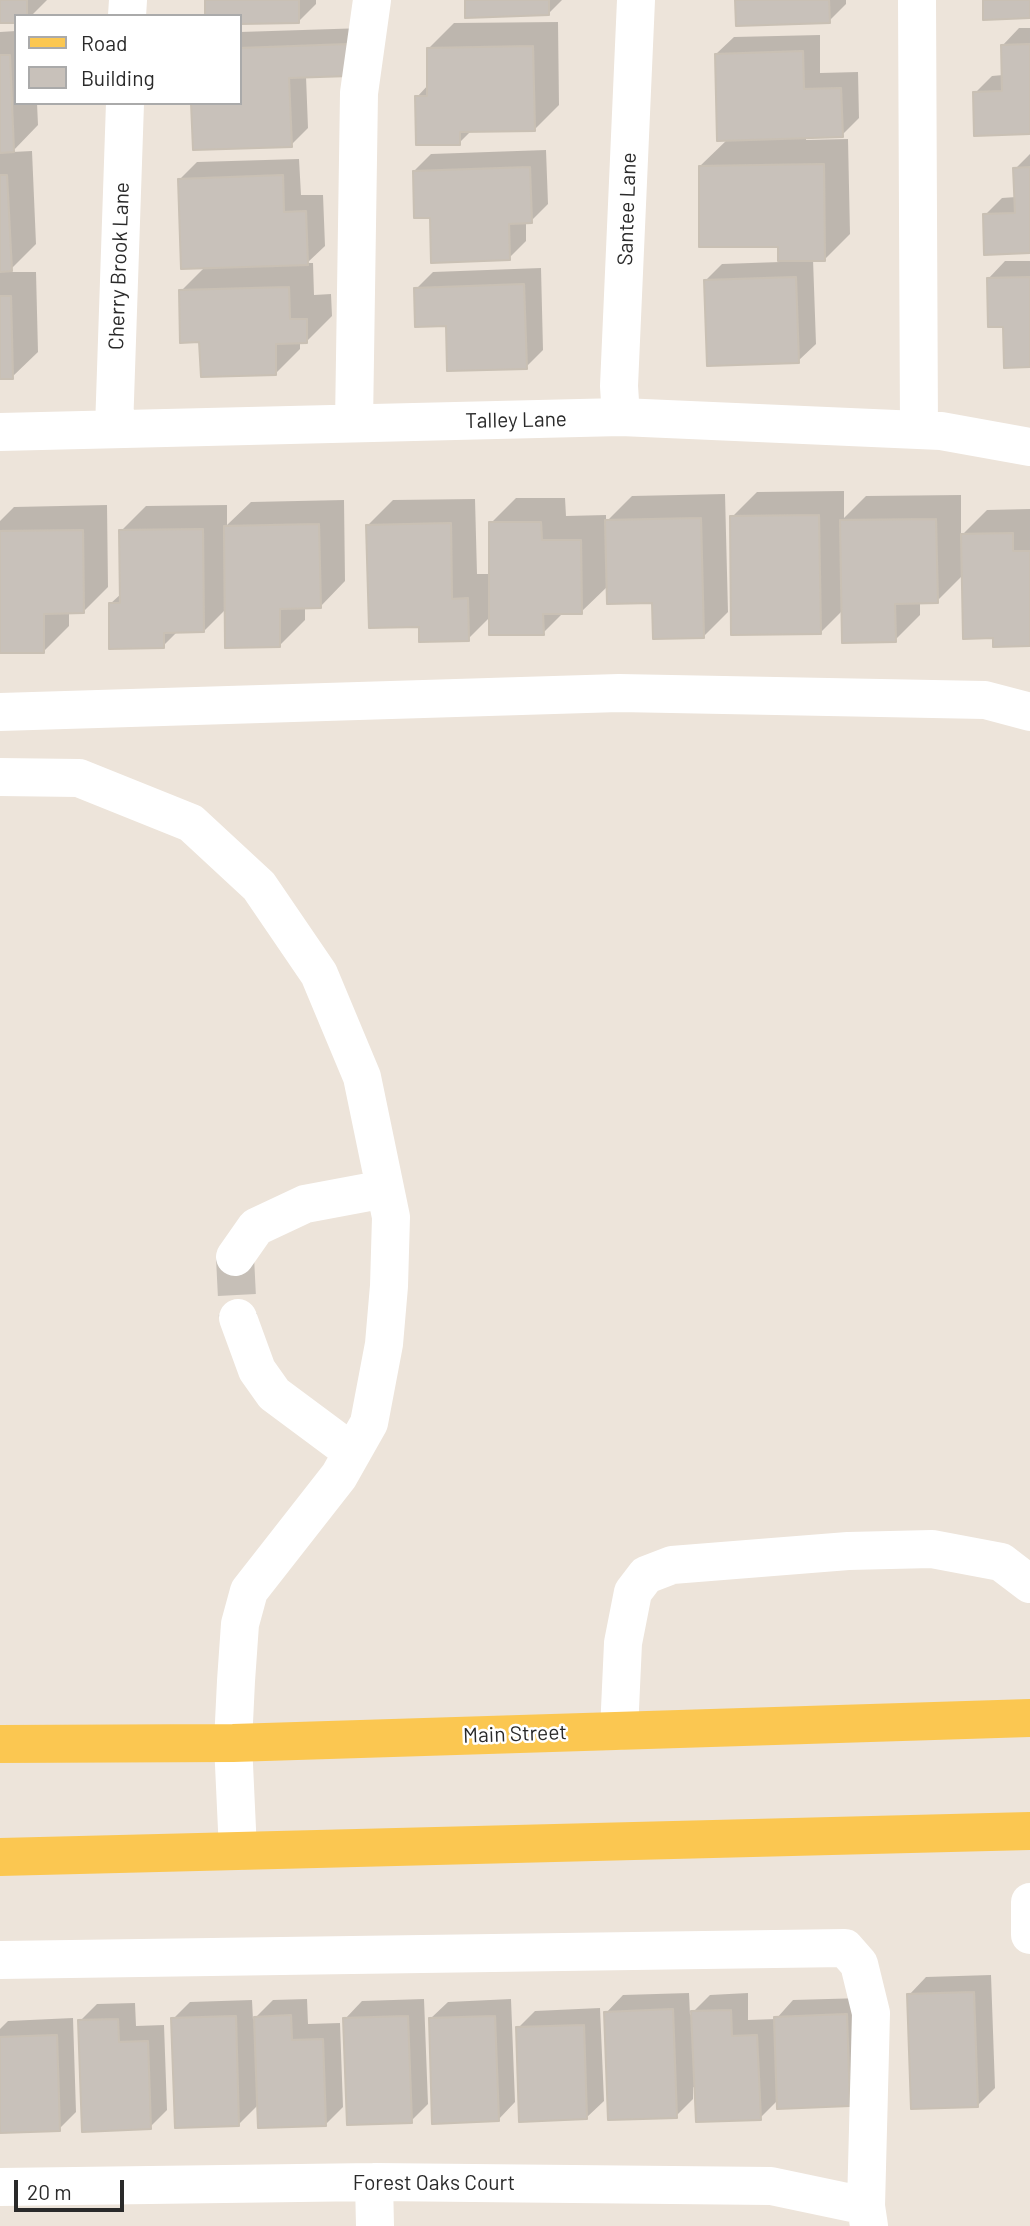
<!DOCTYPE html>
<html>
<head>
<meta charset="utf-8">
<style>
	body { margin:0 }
	#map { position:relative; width:1030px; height:2226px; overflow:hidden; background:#ede4da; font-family:Barlow,sans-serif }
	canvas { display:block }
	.legend { position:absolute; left:14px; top:14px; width:228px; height:91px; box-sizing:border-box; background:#fff; border:2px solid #aaa; margin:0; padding:9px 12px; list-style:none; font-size:21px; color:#2a2a2a }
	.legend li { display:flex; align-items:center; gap:14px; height:35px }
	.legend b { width:35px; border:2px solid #aaa }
	.scale { position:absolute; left:14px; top:2180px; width:110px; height:32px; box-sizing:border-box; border:4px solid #2a2a2a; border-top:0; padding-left:9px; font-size:21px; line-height:24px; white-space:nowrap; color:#2a2a2a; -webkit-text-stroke:5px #fff; paint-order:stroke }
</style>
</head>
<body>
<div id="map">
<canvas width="1030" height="2226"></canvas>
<ul class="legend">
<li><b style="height:9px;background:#fbc751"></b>Road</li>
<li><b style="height:19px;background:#c8c1ba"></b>Building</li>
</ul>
<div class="scale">20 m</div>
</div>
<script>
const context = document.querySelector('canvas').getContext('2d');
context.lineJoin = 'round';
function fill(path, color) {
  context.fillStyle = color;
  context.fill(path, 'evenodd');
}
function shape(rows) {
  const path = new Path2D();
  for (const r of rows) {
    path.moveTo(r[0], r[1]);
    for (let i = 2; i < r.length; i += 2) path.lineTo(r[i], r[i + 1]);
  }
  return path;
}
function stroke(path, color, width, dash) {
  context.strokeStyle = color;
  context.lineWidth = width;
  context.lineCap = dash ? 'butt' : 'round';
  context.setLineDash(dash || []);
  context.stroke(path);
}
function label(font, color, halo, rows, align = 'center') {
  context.font = font + ' Barlow,sans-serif';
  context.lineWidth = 5;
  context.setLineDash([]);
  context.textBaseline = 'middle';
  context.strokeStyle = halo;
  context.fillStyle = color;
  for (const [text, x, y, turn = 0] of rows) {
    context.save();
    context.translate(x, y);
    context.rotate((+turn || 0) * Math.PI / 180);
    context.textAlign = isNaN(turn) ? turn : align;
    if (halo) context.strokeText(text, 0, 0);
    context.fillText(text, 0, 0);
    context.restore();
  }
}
const shadow = shape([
	[0,0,47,0,31,16,16,16,0,21],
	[207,0,316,0,316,4,299,21,240,22,240,16],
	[466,0,562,0,548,14],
	[737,0,846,0,846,4,829,21],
	[558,22,559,105,534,130,472,130,459,143,417,97,429,84,429,48,454,23],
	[365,28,349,74,306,76,308,128,291,145,240,103,240,32],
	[1019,28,1030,28,1030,133,975,93,992,76,1003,75,1002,46],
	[16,31,16,103,37,103,38,125,12,152,32,151,36,244,8,272,36,272,38,352,12,377,0,378,0,32],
	[820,35,820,73,858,72,859,118,842,135,806,137,806,140,848,139,850,234,825,259,813,259,816,344,798,361,705,281,722,264,780,262,779,245,700,166,728,139,716,54,734,37],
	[546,150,548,204,531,221,526,221,526,241,509,258,431,216,414,171,431,154],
	[1030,154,1030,251,985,215,1002,198,1016,197,1015,169],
	[299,159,301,195,323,195,325,246,307,263,313,263,314,295,331,294,332,316,307,341,300,342,300,349,275,374,201,340,181,291,205,267,180,179,197,162],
	[1005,261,1030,261,1030,366,1004,325,988,279],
	[541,268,543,350,526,367,416,289,433,272],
	[844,491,844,518,866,496,961,495,961,536,987,510,1030,509,1030,644,963,575,937,601,920,601,920,615,895,640,843,610,821,632,732,517,757,492],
	[725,494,728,612,703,637,654,601,609,585,581,612,564,612,543,633,491,616,468,639,420,625,368,525,393,500,475,499,477,574,491,574,491,523,516,498,565,498,566,516,606,515,606,522,632,496],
	[344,500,345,581,320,607,305,607,305,620,280,645,227,608,204,631,178,631,163,646,110,604,122,593,121,531,146,506,227,505,227,525,251,502],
	[107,505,108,587,83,612,69,612,69,626,44,651,0,652,0,521,14,507],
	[991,1975,995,2088,978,2105,909,1995,926,1977],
	[689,1993,690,2015,710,1995,748,1993,748,2020,776,2019,793,2000,863,1998,849,2104,779,2099,760,2118,693,2087,693,2099,676,2116,606,2013,623,1995],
	[307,1999,308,2024,340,2023,343,2107,326,2124,258,2105,239,2124,173,2019,190,2002,252,2000,253,2020,273,2000],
	[424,1999,428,2104,411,2121,345,2019,362,2001],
	[511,1999,515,2102,498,2120,430,2019,448,2002],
	[135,2003,136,2026,164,2025,167,2110,150,2127,80,2021,97,2004],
	[600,2008,604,2101,586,2118,518,2028,535,2011],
	[73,2018,76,2112,59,2129,0,2132,0,2029,8,2021]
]);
const building = shape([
	[0,0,27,0,27,16,16,16,16,23,0,23,0,0],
	[205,0,299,0,299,23,240,24,240,16,205,16,205,0],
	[465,0,549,0,549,15,465,18,465,0],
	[735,0,829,0,830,23,736,26,735,0],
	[983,0,1030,0,1030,18,983,20,983,0],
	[349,44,350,76,289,78,292,147,193,150,191,103,240,103,240,48,349,44],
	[1030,44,1030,134,974,136,973,92,1002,91,1001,45,1030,44],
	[533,46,535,131,460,132,460,145,416,145,415,96,427,96,427,48,533,46],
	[803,51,804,89,841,88,843,137,717,141,715,54,803,51],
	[0,55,10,55,14,152,0,153,0,55],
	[824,164,825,261,778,261,778,247,699,247,699,166,824,164],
	[530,167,532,223,509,224,510,260,431,263,430,218,414,218,413,171,530,167],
	[1030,167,1030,253,984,255,983,214,1015,213,1013,168,1030,167],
	[0,175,7,175,12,271,0,272,0,175],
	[283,175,284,212,306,211,308,265,181,269,178,179,283,175],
	[796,277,799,363,707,366,704,280,796,277],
	[1030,277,1030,367,1004,368,1003,327,988,327,987,278,1030,277],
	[524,284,527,369,447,371,446,326,415,327,414,288,524,284],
	[289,287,290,319,307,319,307,343,276,344,276,375,201,377,199,342,180,343,179,290,289,287],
	[0,296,11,296,13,379,0,379,0,296],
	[819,515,821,634,731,635,730,516,819,515],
	[701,518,704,638,653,639,652,603,607,604,605,520,701,518],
	[936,519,938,603,895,604,896,642,842,643,840,520,936,519],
	[489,522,541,522,542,540,581,540,582,614,543,614,544,635,489,635,489,522],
	[451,523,452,599,468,598,469,641,419,642,419,627,369,628,366,525,451,523],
	[319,524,321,608,280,609,280,647,225,648,224,526,319,524],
	[203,529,204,632,164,633,164,648,109,649,109,603,120,603,119,530,203,529],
	[83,530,84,613,44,614,44,653,0,653,0,531,83,530],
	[1013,533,1013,551,1030,551,1030,646,993,647,993,638,963,639,961,534,1013,533],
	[974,1992,978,2107,911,2109,907,1994,974,1992],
	[673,2009,677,2118,608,2120,604,2012,673,2009],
	[731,2010,732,2036,757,2035,761,2120,696,2122,691,2011,731,2010],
	[847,2014,850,2106,777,2109,774,2017,847,2014],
	[291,2015,292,2040,323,2039,326,2126,258,2128,254,2017,291,2015],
	[236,2016,239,2126,175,2128,171,2018,236,2016],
	[408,2016,412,2123,347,2125,343,2018,408,2016],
	[495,2016,499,2121,432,2124,429,2018,495,2016],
	[118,2019,119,2042,148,2041,151,2129,82,2132,78,2020,118,2019],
	[584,2025,587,2119,519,2122,516,2027,584,2025],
	[57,2035,60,2131,0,2133,0,2037,57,2035]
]);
const minorTunnel = shape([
	[235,1257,238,1318]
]);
const minor = shape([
	[917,0,919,429],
	[127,16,128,0],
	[621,417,619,386,636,0],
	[354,423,359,93,372,0],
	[114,429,125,103],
	[0,432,621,417,941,431,1030,447],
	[0,712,619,693,985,700,1030,712],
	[0,777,79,778,191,823,259,886,319,974,362,1077,391,1217,389,1286,384,1344,369,1423,339,1476,249,1591,240,1624,236,1681,233,1743,238,1851],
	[235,1257,256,1227,305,1204,385,1189],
	[238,1318,257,1370,274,1394,352,1452],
	[619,1731,623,1643,633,1592,646,1575,672,1565,848,1551,932,1549,1001,1562,1030,1584],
	[1030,1902,1030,1935],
	[0,1960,845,1948,859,1964,871,2013,866,2206,869,2226],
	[374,2182,375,2226],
	[0,2187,374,2182,771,2186,866,2206]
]);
const major = shape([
	[0,1744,233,1743,1030,1718],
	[0,1857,1030,1831]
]);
const streetNames = [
	["Santee Lane",627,209,-88],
	["Cherry Brook Lane",119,266,-88],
	["Talley Lane",516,420,-1],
	["Main Street",515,1734,-2],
	["Forest Oaks Court",434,2183]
];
fill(shadow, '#0003');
fill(building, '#c8c1ba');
stroke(building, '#c9c0b4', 2);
stroke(minorTunnel, '#c6bfb7', 38, [38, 19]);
stroke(minor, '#fff', 38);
stroke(major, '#fbc751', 38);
label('21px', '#2a2a2a', '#fff', streetNames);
</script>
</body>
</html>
